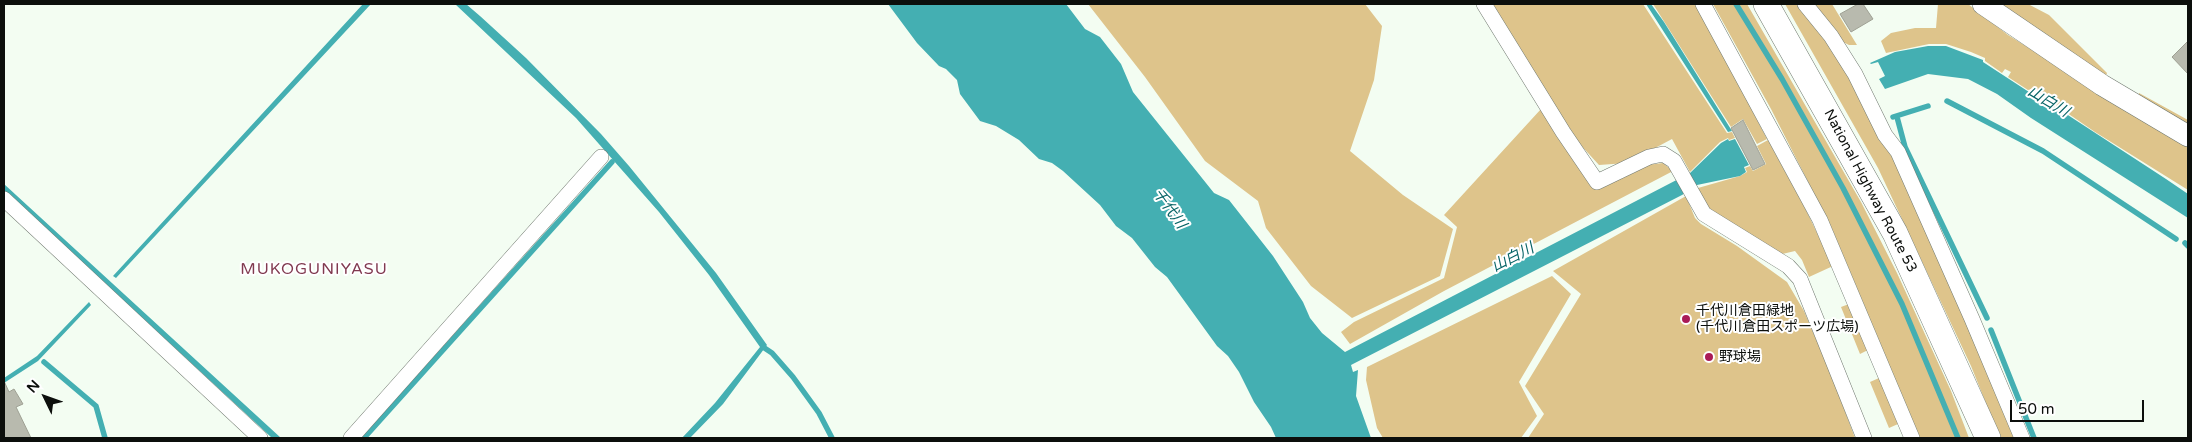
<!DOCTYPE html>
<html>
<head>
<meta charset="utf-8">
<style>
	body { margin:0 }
	#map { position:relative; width:2192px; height:442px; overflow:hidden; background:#f3fdf2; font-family:"Varela Round",sans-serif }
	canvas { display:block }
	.frame { position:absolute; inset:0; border:5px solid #0c0f0c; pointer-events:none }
	.north { position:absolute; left:20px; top:372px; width:50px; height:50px; -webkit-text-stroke:4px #fff; paint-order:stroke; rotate:312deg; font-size:14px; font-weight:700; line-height:20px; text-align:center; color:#0c0f0c }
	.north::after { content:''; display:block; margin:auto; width:18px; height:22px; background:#0c0f0c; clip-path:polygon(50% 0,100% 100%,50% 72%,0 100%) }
	.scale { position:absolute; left:2010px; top:400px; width:134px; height:22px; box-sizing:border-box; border:2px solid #0c0f0c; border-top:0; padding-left:6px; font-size:15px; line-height:18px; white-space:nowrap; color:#0c0f0c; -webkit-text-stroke:4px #fff; paint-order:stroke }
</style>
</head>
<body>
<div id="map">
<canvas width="2192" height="442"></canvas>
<div class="frame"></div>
<div class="north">N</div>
<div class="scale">50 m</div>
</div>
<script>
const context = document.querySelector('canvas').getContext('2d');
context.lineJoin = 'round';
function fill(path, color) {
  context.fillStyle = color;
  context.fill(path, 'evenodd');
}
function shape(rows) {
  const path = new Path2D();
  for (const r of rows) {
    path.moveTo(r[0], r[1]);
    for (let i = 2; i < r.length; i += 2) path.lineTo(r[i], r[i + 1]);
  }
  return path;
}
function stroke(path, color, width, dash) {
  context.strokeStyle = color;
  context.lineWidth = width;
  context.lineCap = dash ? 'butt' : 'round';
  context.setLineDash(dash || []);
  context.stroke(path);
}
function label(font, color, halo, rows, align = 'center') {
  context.font = font + ' "Varela Round","Noto Sans JP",sans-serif';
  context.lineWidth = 4;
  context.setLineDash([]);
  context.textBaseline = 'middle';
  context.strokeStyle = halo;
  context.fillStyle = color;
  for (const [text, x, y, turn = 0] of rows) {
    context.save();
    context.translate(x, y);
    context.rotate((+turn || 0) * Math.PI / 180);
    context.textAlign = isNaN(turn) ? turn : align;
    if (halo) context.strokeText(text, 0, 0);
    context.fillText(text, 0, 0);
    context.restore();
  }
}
const green = shape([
	[1088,4,1365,4,1382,26,1374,80,1350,151,1403,195,1453,229,1440,276,1352,318,1311,286,1266,228,1258,201,1205,161,1145,77],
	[1491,4,1643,4,1727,133,1732,132,1735,138,1729,140,1728,138,1720,142,1690,172,1672,139,1627,163,1599,165,1576,140],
	[1653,4,1697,4,1767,139,1757,144,1743,119,1731,127],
	[1713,4,1747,4,1861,202,1897,273,1951,391,1969,438,1920,438,1832,229,1771,109],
	[1785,4,1798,4,1831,45,1895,162,1919,211,2016,438,2000,438,1971,366,1878,168],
	[1811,4,1832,4,1857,45,1849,45,1843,42],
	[1938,4,1968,4,2008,35,2188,147,2188,190,2095,132,2032,89,2028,90,2008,77,2011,72,2005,69,2002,73,1985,61,1985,58,1971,52,1946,44,1929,44,1886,53,1881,41,1891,33,1915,28,1936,28],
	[1996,4,2028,4,2049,15,2107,73,2106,76],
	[2139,93,2188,120,2188,125,2138,96],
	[1541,109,1595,188,1647,165,1663,163,1673,171,1444,291,1350,344,1341,332,1354,322,1444,278,1457,227,1444,215],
	[1768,140,1805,208,1833,266,1809,277,1802,260,1795,251,1778,255,1709,210,1698,188,1740,176,1747,172,1745,168,1750,166,1753,171,1766,164,1757,146],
	[1686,196,1695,218,1701,224,1737,246,1787,282,1804,311,1831,374,1855,438,1528,438,1544,414,1525,386,1581,294,1553,271],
	[1552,276,1571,294,1519,382,1537,416,1521,438,1383,438,1377,428,1366,380,1367,367],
	[1849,304,1868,350,1860,354,1841,307],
	[1879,378,1898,424,1889,428,1870,382]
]);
const water = shape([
	[363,4,371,4,116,278,113,276],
	[455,4,466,4,480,16,526,58,601,134,629,166,716,273,767,345,723,404,690,438,682,438,715,403,760,347,709,275,659,212,576,118],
	[888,4,1066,4,1085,29,1100,37,1121,64,1133,92,1214,193,1229,200,1273,256,1303,302,1310,318,1322,333,1345,352,1690,173,1721,143,1728,139,1729,141,1735,139,1749,165,1744,167,1746,172,1740,176,1697,185,1682,195,1351,365,1353,372,1358,370,1356,396,1371,438,1276,438,1271,427,1254,402,1239,372,1228,356,1217,346,1167,277,1155,267,1132,238,1116,226,1100,205,1063,171,1052,163,1039,159,1019,140,996,126,980,121,960,94,957,80,946,69,939,66,917,43],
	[1646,4,1651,4,1664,22,1732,131,1728,132],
	[1928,46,1946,46,1983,60,1983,62,2029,92,2031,91,2166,179,2188,194,2188,218,2031,118,1997,94,1968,79,1928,74,1885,89,1879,79,1885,76,1878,62,1871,64,1870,63,1895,52],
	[4,184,281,438,272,438,4,190],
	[89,302,91,305,38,361,4,383,4,378,37,356]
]);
const stream = shape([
	[1736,4,1782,79,1843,188,1902,304,1958,438],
	[1947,101,2043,151,2176,239],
	[1893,117,1928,106],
	[1897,117,1905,147,1987,318],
	[2185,243,2188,246],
	[1991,330,2034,438],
	[763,347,772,353,793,377,819,413,832,438],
	[44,362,96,406,105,438],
	[364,438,612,162]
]);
const building = shape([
	[1858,4,1863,4,1873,19,1851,32,1840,14,1858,4],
	[2188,41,2188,74,2172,57,2188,41],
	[1743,120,1765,164,1753,170,1731,128,1743,120],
	[4,381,9,392,14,389,23,404,16,407,31,438,4,438,4,381]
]);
const minor = shape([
	[1484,4,1563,132,1597,182,1649,157,1663,154,1674,161,1704,214,1788,266,1800,279,1864,438],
	[1703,4,1820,220,1912,438],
	[1805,4,1831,36,1855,74,1885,135,1898,152,1972,319,2022,438],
	[4,199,260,438],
	[351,438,601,157]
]);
const secondary = shape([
	[1983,4,2102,85,2188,136]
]);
const trunk = shape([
	[1766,4,1895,233,1988,438]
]);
const markers = [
	[1686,319,5,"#aa1b57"],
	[1709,357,5,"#aa1b57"]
];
const streetNames = [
	["National Highway Route 53",1870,191,62]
];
const poiNames = [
	["千代川倉田緑地",1696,311],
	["(千代川倉田スポーツ広場)",1696,327],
	["野球場",1719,357]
];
const waterNames = [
	["山白川",2048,102,31],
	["千代川",1169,209,54],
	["山白川",1513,258,-27]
];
const quarterNames = [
	["MUKOGUNIYASU",314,270]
];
fill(green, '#dec48b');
fill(water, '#44afb2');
stroke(stream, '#44afb2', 5.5);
fill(building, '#b8baae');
stroke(building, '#9ea093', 1);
stroke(minor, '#717970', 16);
stroke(secondary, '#717970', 22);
stroke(trunk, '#717970', 26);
stroke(minor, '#fff', 15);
stroke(secondary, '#fff', 21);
stroke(trunk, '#fff', 25);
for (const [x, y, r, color] of markers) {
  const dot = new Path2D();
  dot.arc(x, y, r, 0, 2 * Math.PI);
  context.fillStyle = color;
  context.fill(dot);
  stroke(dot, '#fff', 2);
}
label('14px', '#0c0f0c', '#fff', streetNames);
label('14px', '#0c0f0c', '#fff', poiNames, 'left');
label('italic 15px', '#076466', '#fff', waterNames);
context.letterSpacing = '1px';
label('16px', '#813a50', '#fff', quarterNames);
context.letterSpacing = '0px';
</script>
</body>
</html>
